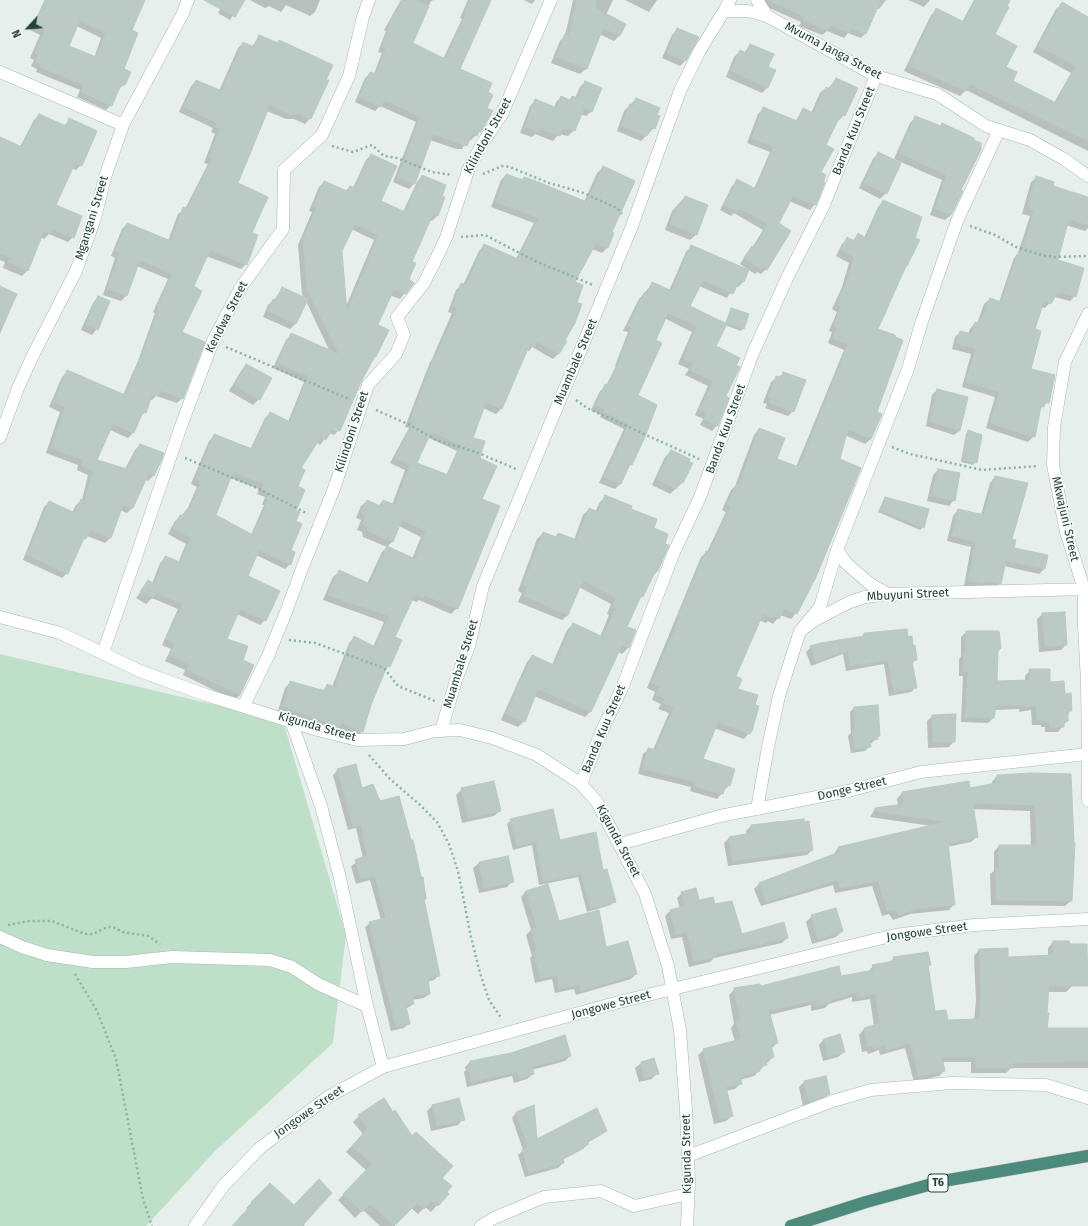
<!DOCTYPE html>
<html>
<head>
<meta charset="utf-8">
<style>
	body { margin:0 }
	#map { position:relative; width:1088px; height:1226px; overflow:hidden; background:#e6efeb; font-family:"Fira Sans",sans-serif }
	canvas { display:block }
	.north { position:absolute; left:8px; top:8px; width:40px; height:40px; -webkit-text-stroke:3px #f7fbf9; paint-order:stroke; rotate:244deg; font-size:11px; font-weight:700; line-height:16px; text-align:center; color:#24423a }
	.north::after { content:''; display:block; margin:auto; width:14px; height:18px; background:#24423a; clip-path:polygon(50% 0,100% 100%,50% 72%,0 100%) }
</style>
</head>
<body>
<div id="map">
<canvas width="1088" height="1226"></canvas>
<div class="north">N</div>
</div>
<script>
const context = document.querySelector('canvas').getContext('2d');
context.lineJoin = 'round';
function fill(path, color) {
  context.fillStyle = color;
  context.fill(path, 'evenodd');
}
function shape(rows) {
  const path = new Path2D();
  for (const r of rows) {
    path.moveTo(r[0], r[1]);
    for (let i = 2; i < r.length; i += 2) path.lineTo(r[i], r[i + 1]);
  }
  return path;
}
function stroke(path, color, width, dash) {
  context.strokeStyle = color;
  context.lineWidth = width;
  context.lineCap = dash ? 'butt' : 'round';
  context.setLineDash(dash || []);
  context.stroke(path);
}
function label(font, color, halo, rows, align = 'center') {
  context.font = font + ' "Fira Sans",sans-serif';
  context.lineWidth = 3.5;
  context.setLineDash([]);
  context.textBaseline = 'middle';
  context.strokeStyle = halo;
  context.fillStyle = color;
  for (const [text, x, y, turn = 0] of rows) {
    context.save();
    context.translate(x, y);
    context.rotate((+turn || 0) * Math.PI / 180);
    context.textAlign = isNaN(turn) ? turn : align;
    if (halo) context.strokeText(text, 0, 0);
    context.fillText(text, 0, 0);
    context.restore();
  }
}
const green = shape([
	[0,654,283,721,346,935,333,1043,215,1151,146,1226,0,1226]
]);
const shadow = shape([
	[45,0,144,0,131,31,122,70,125,84,118,89,111,105,106,110,77,97,80,90,36,72,37,69,31,66,34,60,30,58,40,35,30,30],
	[77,26,101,38,94,58,68,46],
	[225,0,243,0,230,20,218,13],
	[250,0,320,0,315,12,310,16,286,5,281,12,269,6,265,8],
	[401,0,434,0,431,1,412,43,443,59,462,19,460,18,468,0,490,0,459,69,486,108,480,131,471,140,468,139,462,149,456,149,430,140,414,184,409,189,393,182,416,122,380,106,375,111,355,102,365,78,371,73,374,74,382,53,378,52,386,31,384,30],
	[524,0,535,0,532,4],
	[573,0,613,0,606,15,619,36,614,41,599,34,586,69,580,74,551,63,560,41,565,36],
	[625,0,657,0,649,12],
	[757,0,886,0,879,9,877,8,866,33,861,38,848,33,844,38,827,31,822,35,799,26,801,22,760,4],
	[908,0,930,0,924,7],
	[974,0,1009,0,994,35,1005,67,1012,81,1054,103,1071,73,1033,52,1056,9,1062,4,1088,21,1088,151,966,90,960,96,904,71,931,15,937,10,962,22],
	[678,29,686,60,680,66,662,58,672,35],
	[259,36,277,43,279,41,310,118,305,124,294,119,286,119,267,111,237,183,251,233,246,264,241,269,206,256,193,286,181,332,182,398,177,403,156,396,152,400,149,400,145,412,140,417,133,433,128,438,110,430,96,461,125,469,135,450,140,445,162,454,153,476,148,481,145,479,132,508,127,513,120,510,110,538,105,543,87,536,81,543,67,573,62,578,23,560,44,507,49,502,72,513,76,505,82,500,88,475,77,470,78,465,46,453,60,412,49,407,62,377,67,372,123,395,138,361,155,313,153,312,168,279,137,266,126,296,121,301,103,295,115,258,111,256,122,229,127,224,168,241,178,214,185,209,208,164,204,163,215,134,211,132,213,128,179,112,191,86,196,81,219,91,238,48,243,43,252,47],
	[750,45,767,68,768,87,762,93,726,77,734,57,740,51,744,53],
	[836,79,844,115,839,120,837,119,825,146,815,204,810,210,789,201,778,223,766,269,761,274,757,272,755,274,740,264,747,253,752,248,763,230,734,213,731,216,720,210,732,186,737,181,754,189,770,152,747,143,758,114,764,108,795,122,803,109,811,113,820,93,826,88,828,89],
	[585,82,592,111,586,116,580,114,574,130,568,136,559,134,553,141,535,134,532,137,520,133,530,106,535,101,554,108,556,102,561,97,569,100,572,97,575,98,580,87],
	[636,99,656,116,654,128,641,141,617,131,624,111],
	[39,115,64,126,70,119,81,165,76,170,71,168,54,205,73,237,68,242,49,234,44,239,41,237,27,271,22,276,3,268,5,262,0,260,0,139,20,147,34,120],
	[915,118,940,127,942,124,959,191,951,215,945,220,930,215,942,180,894,159,910,123],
	[878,153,886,193,880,199,859,188,873,159],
	[371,155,380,201,403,212,417,182,422,176,444,197,437,216,432,221,430,220,411,262,408,280,413,283,400,299,390,295,377,325,387,330,375,356,360,382,345,417,338,430,328,427,338,431,334,435,329,433,320,445,316,442,300,469,290,550,290,564,285,569,256,555,247,577,265,620,260,625,237,614,226,640,242,660,240,695,234,700,183,675,185,670,165,661,171,649,162,645,178,609,152,598,146,604,136,598,148,582,152,584,160,563,165,558,178,563,186,544,168,534,175,521,187,510,197,487,191,484,209,441,214,436,250,450,265,418,270,413,288,422,304,382,273,368,286,340,291,335,330,352,306,301,295,324,290,329,263,317,268,305,274,300,283,288,305,299,302,294,298,245,312,212,309,211,319,187,324,182,345,191,350,187,353,188,366,160],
	[351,229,374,240,345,309,341,251],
	[230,478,259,489,257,494,265,497,262,505,264,505,251,535,215,515],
	[603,168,610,233,613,234,607,248,602,253,592,249,574,282,574,323,558,354,553,359,532,347,529,351,527,350,501,409,496,414,483,408,472,439,479,458,480,500,457,608,451,614,419,600,417,602,411,600,394,638,389,666,384,671,370,705,362,731,357,736,333,731,278,711,285,688,290,683,322,691,328,685,332,687,349,643,354,637,373,647,384,622,323,600,333,577,339,572,367,584,382,552,387,547,363,537,362,532,357,530,361,520,356,518,361,506,367,501,378,506,383,501,392,505,405,470,390,463,409,428,405,427,430,362,432,359,452,313,448,312,456,290,462,284,463,285,479,251,484,245,516,259,534,223,491,207,501,180,506,175,522,181,525,178,584,202,597,173],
	[427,437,457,451,446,476,415,464],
	[399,526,421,537,412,559,387,547,392,542],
	[1037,177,1052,186,1088,198,1088,228,1085,231,1066,225,1056,261,1075,296,1070,301,1055,297,1045,308,1041,307,1034,330,1029,370,1048,402,1039,410,1034,436,1028,442,986,428,995,397,962,387,971,354,952,349,955,337,960,332,968,334,970,329,975,323,977,324,984,304,990,299,999,302,1014,258,1018,253,1030,216,1022,214,1031,182],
	[685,197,707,206,696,235,690,240,665,230,672,211],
	[883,201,906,266,903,269,876,329,876,412,881,414,871,439,865,444,845,435,839,460,838,520,839,521,816,577,796,613,791,619,780,615,773,624,768,621,766,623,759,620,734,677,737,689,754,705,749,733,744,739,714,728,702,760,729,785,717,799,690,791,691,787,638,774,643,754,649,749,653,750,669,713,658,709,661,704,652,700,655,692,647,688,701,557,707,552,726,512,722,510,731,490,735,486,754,435,759,429,775,459,796,467,844,350,828,343,832,332,829,331,837,312,832,309,842,287,849,263,836,256,842,244,848,238,852,241,858,235,864,238,878,207],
	[691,246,747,271,743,282,738,287,735,286,727,298,699,286,689,306,725,323,731,310,743,328,741,331,725,325,714,346,735,366,717,425,712,431,700,425,703,419,695,415,708,386,685,375,689,369,678,364,692,332,664,318,654,340,637,396,644,437,620,484,615,489,599,483,624,429,600,417,601,415,591,410,600,391,606,386,616,366,615,366,628,332,623,331,639,299,652,284,669,291,686,252],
	[0,287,16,295,0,334],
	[98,297,97,329,92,335,81,330,93,303],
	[246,365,259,399,253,405,229,391,241,371],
	[784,373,793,411,788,416,765,408,767,404,763,403,771,382],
	[937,390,959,431,954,435,926,426,932,395],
	[968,431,976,462,973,465,961,462,966,434],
	[671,451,682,483,670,494,652,485,665,457],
	[938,470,954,500,949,506,927,501,933,475],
	[995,477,1013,548,1047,556,1044,569,1039,574,1004,566,1000,583,995,589,964,586,971,547,947,541,953,516,958,510,981,515,990,483],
	[606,496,629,510,653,528,658,571,652,576,642,596,638,601,626,627,635,631,628,648,622,654,618,652,591,711,585,717,534,696,524,721,518,727,501,720,527,662,532,656,552,665,567,630,573,624,600,637,609,615,607,614,611,604,579,587,568,615,562,620,518,602,522,593,518,591,537,539,543,533,555,538,558,534,574,540,583,515,589,509,595,512,600,502],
	[885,498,928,510,923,527,920,530,878,512],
	[1043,614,1066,645,1061,650,1039,652,1037,619],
	[966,632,997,651,996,682,1025,681,1025,676,1030,670,1064,695,1071,710,1067,715,1067,721,1058,732,1045,732,1045,727,1041,727,1041,725,1032,725,1031,710,1019,712,1019,709,994,710,993,718,988,723,961,722,963,676,959,676,959,659,961,657,961,637],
	[864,634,907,638,916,660,911,664,916,687,911,692,889,696,884,664,846,671,843,654,811,666,806,652,811,647,861,637],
	[854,708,879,735,872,743,869,744,870,746,865,751,851,753,848,736,851,733,850,712],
	[933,716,954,741,949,747,928,748,927,721],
	[338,770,361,790,425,899,423,901,439,975,434,980,427,982,429,994,424,998,412,1000,413,1004,406,1009,409,1023,404,1028,391,1031,365,927,370,923,381,920,370,880,356,884,351,866,363,858,356,828,348,830,333,775],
	[1031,774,1071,901,1065,906,991,905,990,874,994,871,994,852,999,846,1031,846,1030,811,973,809,977,837,971,842,947,847,954,904,949,910,910,914,893,920,889,914,882,916,872,886,835,893,833,885,761,906,754,889,759,884,833,855,838,848,932,826,870,817,875,809,898,805,897,799,902,793,968,782,969,789,992,785,992,782,997,776],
	[462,789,500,811,494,816,462,823,456,795],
	[511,820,559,841,602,871,615,901,611,905,587,912,578,877,539,885,532,845,513,850,507,824],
	[779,821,812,850,807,855,728,866,724,843,729,838,747,835,746,831,751,826],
	[508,857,512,881,507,887,479,893,473,868,479,863],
	[526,891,559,923,606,948,636,974,631,979,576,995,574,989,555,993,552,979,535,983,530,958,532,956,526,935,531,930,521,897],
	[682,893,699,901,714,905,741,935,787,938,782,943,714,958,710,962,689,967,682,937,671,939,665,916,670,911,680,909,677,898],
	[812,916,842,931,836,937,812,944,806,922],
	[1053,942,1072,986,1066,992,1048,992,1046,1029,1088,1030,1088,1068,1011,1068,1006,1073,971,1073,971,1062,942,1062,944,1071,939,1076,914,1082,905,1048,880,1055,879,1050,868,1054,867,1051,862,1052,859,1035,864,1029,874,1026,870,999,852,1002,852,997,829,1004,825,1008,811,1011,811,1005,769,1015,777,1043,771,1049,773,1057,754,1076,740,1080,741,1083,735,1089,726,1091,732,1116,726,1121,714,1124,698,1055,704,1050,735,1042,731,1028,734,1024,729,995,735,989,760,988,868,972,873,966,889,963,894,958,930,965,928,967,934,1012,947,1021,974,1021,976,1001,974,956,979,950,1007,958,1048,956,1048,948],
	[824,1039,844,1052,838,1057,823,1061,819,1045],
	[512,1053,570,1056,565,1061,532,1070,533,1074,527,1079,514,1083,512,1076,467,1087,464,1072,466,1070,465,1067,470,1062],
	[653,1059,657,1073,652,1079,639,1082,635,1068,641,1063],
	[804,1082,829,1094,823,1099,803,1107,799,1087],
	[432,1106,463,1119,458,1125,431,1131,427,1111],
	[533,1107,536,1141,606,1131,601,1135,587,1143,588,1144,583,1149,562,1160,563,1163,558,1168,525,1177,518,1155,523,1150,512,1118,516,1113],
	[359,1116,411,1138,441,1178,447,1194,431,1212,425,1207,418,1214,411,1208,392,1226,380,1226,363,1210,355,1218,338,1200,367,1171,346,1152,363,1134,353,1122],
	[270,1185,305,1226,233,1226,248,1209,246,1208]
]);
const building = shape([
	[45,0,145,0,132,30,138,33,124,69,131,72,125,85,121,85,112,106,81,92,84,85,40,67,41,64,35,61,38,55,35,53,45,30,34,25,45,0],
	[80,20,106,33,96,57,69,46,80,20],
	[204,0,245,0,235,17,204,0],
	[402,0,416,0,429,6,413,43,445,59,466,14,465,13,470,0,491,0,460,69,492,83,488,92,493,95,487,108,493,111,481,132,479,131,477,136,472,134,467,146,433,134,415,184,398,177,420,117,390,102,384,101,381,107,359,97,370,72,376,74,386,48,382,47,390,26,388,25,395,11,397,12,402,0],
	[577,0,596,0,595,8,626,24,620,36,603,28,587,69,556,57,565,34,569,36,577,0],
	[767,0,881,0,866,34,852,28,849,33,831,25,828,31,803,20,805,17,767,0],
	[976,0,1010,0,1007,6,1009,7,995,34,1017,46,1006,67,1017,72,1013,81,1056,103,1076,66,1038,46,1062,2,1088,17,1088,141,970,84,966,91,909,66,936,8,964,22,976,0],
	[677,28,699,37,686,61,667,53,677,28],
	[259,35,278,43,279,40,333,65,326,80,329,80,311,119,299,114,298,115,293,113,292,115,270,105,238,183,268,197,252,233,258,235,247,265,210,250,194,286,202,291,182,332,205,342,183,399,159,390,158,396,152,395,146,413,143,412,134,433,113,424,97,460,127,469,140,444,164,453,161,461,154,476,149,473,133,508,123,505,111,538,90,530,86,539,84,538,68,574,27,555,49,501,75,513,81,499,85,501,93,470,81,465,83,460,51,448,65,407,54,402,67,370,125,395,142,355,159,307,157,306,172,274,140,260,127,296,107,289,120,253,115,251,127,223,171,241,183,207,187,209,212,159,209,158,220,129,215,127,217,123,184,107,196,80,222,91,243,42,254,47,259,35],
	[750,44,774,54,768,67,776,70,768,88,731,71,740,50,746,53,750,44],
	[836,78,858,88,845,116,841,114,826,145,834,149,821,172,826,175,823,182,825,182,816,205,793,196,779,223,791,231,767,270,763,267,761,269,744,258,752,246,754,248,768,224,739,208,737,211,724,205,737,179,756,189,774,147,752,138,763,107,797,121,803,108,813,113,826,87,830,89,836,78],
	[585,81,602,88,592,112,584,108,575,131,563,128,560,136,540,129,539,132,525,127,535,99,557,108,561,96,570,100,572,96,578,98,585,81],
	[636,98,660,108,657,115,660,116,655,129,651,127,647,136,621,126,630,104,633,106,636,98],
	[39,114,66,126,69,118,97,131,82,166,75,163,56,205,82,216,74,238,52,229,50,234,44,231,28,271,8,262,10,257,0,253,0,137,22,147,39,114],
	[915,116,941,126,942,123,974,138,974,140,981,143,981,150,961,190,963,191,951,215,935,209,947,175,899,153,915,116],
	[878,152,901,163,887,194,864,183,878,152],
	[371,154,397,166,381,201,405,212,422,175,446,185,442,196,445,197,438,216,433,214,412,262,416,263,409,279,414,283,406,294,394,289,378,325,389,330,376,357,375,356,361,382,340,431,333,428,326,440,321,437,301,468,305,470,298,486,305,490,296,511,300,512,296,521,302,524,291,550,295,552,291,565,259,550,248,576,280,591,266,621,240,609,227,639,248,646,243,660,254,665,240,695,188,670,190,665,170,655,175,644,166,639,183,604,156,593,152,599,140,592,148,580,154,584,165,556,180,562,191,538,173,528,180,515,182,516,188,508,190,509,201,481,196,479,214,434,252,449,270,412,290,422,308,376,277,363,291,333,339,354,307,289,303,239,317,207,314,206,324,181,347,191,350,186,355,188,371,154],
	[355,224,378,235,347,312,342,251,355,224],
	[233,472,264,484,262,489,269,492,266,500,268,500,253,535,216,515,233,472],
	[603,166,635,181,612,232,614,233,608,248,596,243,575,282,583,285,577,303,582,304,575,323,565,340,567,341,559,354,537,341,535,346,530,344,502,409,486,402,473,438,485,441,480,458,497,466,482,499,500,506,458,609,424,595,423,598,415,594,395,637,402,640,390,667,387,666,371,705,363,732,341,723,339,727,283,706,290,681,325,691,327,684,335,687,354,636,375,647,389,616,328,595,339,570,370,584,387,546,415,559,426,531,402,520,393,542,368,531,367,527,362,524,366,515,361,513,367,500,380,506,383,500,395,505,410,465,395,458,413,423,410,421,435,355,436,356,457,308,453,306,461,283,466,285,484,244,518,259,539,218,496,202,506,174,523,180,524,177,533,180,587,202,603,166],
	[431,432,461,445,448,475,417,463,431,432],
	[1036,176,1054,182,1053,186,1088,197,1088,225,1069,219,1058,260,1084,268,1076,297,1060,292,1059,294,1057,293,1051,304,1044,301,1035,329,1041,331,1031,369,1055,375,1049,403,1045,402,1044,407,1041,406,1035,437,990,423,1000,392,966,382,976,349,956,343,960,331,972,334,975,322,980,323,990,298,1001,302,1019,251,1022,252,1034,211,1027,208,1036,176],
	[685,196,708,205,697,235,670,224,678,205,681,205,685,196],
	[883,200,922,217,915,238,920,240,907,266,906,266,878,329,895,335,895,337,903,340,877,412,882,414,871,439,848,429,840,459,861,468,816,577,797,614,784,609,779,619,773,616,772,618,763,614,736,676,742,679,738,689,758,695,755,705,759,706,752,731,750,734,718,722,703,759,735,769,730,786,726,785,723,794,694,786,696,782,643,769,648,748,656,750,674,707,663,703,665,698,656,695,660,686,652,683,680,617,678,616,706,551,709,552,731,506,727,504,737,484,739,485,759,428,785,438,777,459,799,467,848,344,833,338,837,327,834,325,841,306,837,304,847,281,854,257,841,250,847,237,854,241,858,233,866,238,883,200],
	[691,245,749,270,744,282,739,281,733,294,703,280,690,306,727,324,716,346,740,358,736,365,740,367,726,396,729,398,718,426,704,420,707,413,700,410,713,381,690,370,693,363,683,359,697,326,668,313,656,340,662,343,638,395,657,405,645,437,632,465,630,464,621,484,604,477,629,424,604,412,605,409,596,405,605,384,608,385,620,361,619,360,632,327,628,326,644,293,647,294,652,282,672,291,691,245],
	[0,286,17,294,0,332,0,286],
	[282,287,308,299,296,324,268,311,273,299,276,300,282,287],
	[98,296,110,301,98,330,86,324,98,296],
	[731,308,749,314,744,329,726,323,731,308],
	[246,364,272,378,260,400,234,385,246,364],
	[783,372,806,380,794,412,770,403,771,398,768,397,776,376,782,378,783,372],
	[937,389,968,397,960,431,930,421,937,389],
	[968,430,982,435,977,463,963,460,968,430],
	[671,450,690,459,689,462,693,463,683,483,680,482,676,489,657,479,671,450],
	[938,469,960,473,955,501,932,496,938,469],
	[995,476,1028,483,1012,539,1016,540,1014,548,1048,555,1045,569,1006,561,1001,584,985,581,984,584,968,581,976,542,952,536,958,509,984,515,995,476],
	[605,495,632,506,631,509,657,519,654,528,668,534,665,544,669,545,658,571,656,570,643,597,641,596,627,627,636,630,629,648,622,645,591,712,538,689,525,722,506,714,532,655,554,665,573,623,603,637,615,609,612,608,616,598,583,580,568,615,524,596,527,587,523,585,543,532,556,537,558,533,577,540,589,508,598,512,605,495],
	[885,497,929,509,924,528,880,510,885,497],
	[1065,612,1067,645,1045,647,1042,613,1065,612],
	[907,629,908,637,912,636,913,645,915,645,917,660,912,661,917,688,894,692,888,660,850,666,848,650,816,662,810,646,821,643,864,636,864,633,907,629],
	[966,631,999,631,1001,648,998,651,997,681,1030,680,1029,669,1050,669,1050,682,1064,681,1065,694,1071,693,1072,711,1068,711,1068,721,1064,722,1064,727,1050,728,1049,722,1046,722,1046,720,1037,720,1036,706,1024,707,1024,705,996,706,994,718,965,717,968,672,963,671,964,653,966,653,966,631],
	[878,705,880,736,877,737,878,739,870,740,871,747,855,749,852,731,855,730,854,707,878,705],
	[956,714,955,742,933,742,932,715,956,714],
	[356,764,362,788,373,784,380,801,399,796,411,840,413,840,421,877,423,877,426,899,424,899,440,976,428,978,430,994,412,996,414,1004,406,1006,410,1024,396,1027,387,991,386,992,379,956,377,956,369,922,386,918,375,876,361,879,355,860,367,855,361,824,353,826,337,769,356,764],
	[1031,773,1071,774,1074,843,1075,843,1072,901,996,900,996,868,999,868,999,845,1036,845,1035,805,973,803,978,837,948,843,955,905,916,909,899,915,895,909,887,911,878,881,840,888,838,880,766,902,759,883,839,852,838,847,945,822,875,811,875,808,904,804,902,792,969,781,970,788,996,783,997,775,1031,773],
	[494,781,501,811,468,818,461,788,494,781],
	[553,809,560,840,596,832,603,870,607,869,616,902,591,909,581,874,543,882,536,842,517,846,510,819,553,809],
	[804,819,804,822,809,821,813,850,733,861,729,837,752,833,751,825,804,819],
	[508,856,514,882,484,888,479,862,508,856],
	[548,884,559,921,599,910,606,947,628,941,637,974,581,991,579,984,559,989,557,975,540,978,534,952,537,951,531,929,537,928,526,891,548,884],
	[696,888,699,900,713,897,715,904,732,901,742,934,784,922,788,938,716,954,716,957,694,962,687,932,676,935,670,910,685,906,681,892,696,888],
	[836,908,843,931,818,939,811,915,836,908],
	[1053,941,1069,941,1070,944,1087,944,1088,986,1049,986,1047,1013,1049,1013,1047,1028,1088,1028,1088,1061,1013,1063,1013,1068,976,1068,976,1057,942,1057,945,1071,919,1077,910,1043,886,1050,885,1045,874,1049,873,1046,867,1047,864,1028,880,1023,875,994,858,997,857,992,831,1000,831,1003,816,1006,816,1000,769,1011,778,1043,771,1045,774,1057,766,1060,767,1065,759,1067,760,1071,740,1077,742,1084,726,1087,733,1116,720,1119,703,1049,741,1039,736,1021,740,1020,734,988,760,984,761,986,839,966,841,976,874,970,872,965,894,961,893,957,928,952,931,965,928,965,935,1011,946,1010,948,1020,979,1019,981,995,979,949,1008,948,1008,957,1053,955,1053,941],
	[840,1034,845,1052,828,1056,824,1039,840,1034],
	[565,1035,571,1056,532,1067,534,1074,519,1078,517,1072,471,1082,468,1066,471,1065,470,1061,511,1053,565,1035],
	[654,1058,659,1074,644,1078,641,1062,654,1058],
	[826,1076,830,1094,809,1102,804,1081,826,1076],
	[384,1098,393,1112,395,1110,412,1136,416,1132,453,1166,442,1178,452,1186,447,1192,449,1194,438,1206,432,1201,424,1209,417,1203,394,1226,370,1204,362,1212,343,1194,372,1164,352,1146,368,1128,358,1115,384,1098],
	[459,1098,465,1120,437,1126,432,1105,459,1098],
	[534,1105,537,1139,597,1108,607,1131,587,1141,589,1144,563,1158,564,1163,529,1173,522,1149,528,1148,516,1112,534,1105],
	[319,1179,332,1193,302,1226,232,1226,253,1203,251,1202,270,1183,294,1205,319,1179]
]);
const path = shape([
	[332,146,353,152,372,145,384,156,397,158,432,172,452,175],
	[483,174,502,166,510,167,549,183,581,192,617,208,622,214],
	[970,226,995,235,1016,247,1041,255,1054,257,1088,256],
	[461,237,485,235,535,261,593,285],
	[226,347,349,399],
	[576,400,587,408,699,459],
	[376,410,410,425,436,440,476,452,516,469],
	[892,447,910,454,982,470,1038,466],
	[185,458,255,487,308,514],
	[289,640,315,643,384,668,398,686,435,701],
	[369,755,390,779,419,804,437,822,449,844,458,871,471,937,480,973,489,1000,502,1019],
	[8,925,29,921,52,921,85,934,93,934,107,927,113,927,123,932,148,936,160,944],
	[75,974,97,1011,116,1059,143,1199,152,1226]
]);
const minor = shape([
	[757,0,767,16],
	[724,11,748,11,767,16,876,76,937,94,986,126,1030,140,1064,159,1088,176],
	[0,72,123,125],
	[1088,314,1065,362,1054,427,1053,465,1066,532,1084,589,1084,625,1087,682,1088,752],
	[0,437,18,388,34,353,76,271,95,218,105,177,123,125,182,15,188,0],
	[837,550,846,563,870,584,888,594],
	[0,617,60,633,140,671,206,695,318,730,357,740,404,739,435,731,460,730,492,738,537,755,581,784,597,802,645,894,668,966,680,1030,686,1110,689,1183,687,1226],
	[800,631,820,607,837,550,908,369,921,324,957,221,999,130],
	[103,653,181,426,213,341,241,287,283,229,284,170,322,135,349,76,363,17,369,0],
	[244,705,268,656,286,612,303,566,335,486,368,385,396,354,404,335,397,317,424,283,438,255,446,238,469,168,482,144,502,114,551,0],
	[291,721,321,806,340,878,367,1006,383,1067],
	[441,731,456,680,469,646,483,586,632,226,680,91,699,52,724,11,730,0],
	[1088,755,1088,801],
	[581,784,600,735,622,688,674,552,700,497,753,353,788,276,823,207,876,76],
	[757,809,768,747,779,696,800,631,815,620,850,602,865,597,888,594,1088,589],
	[620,844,720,816,848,791,921,772,1088,754],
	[0,937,22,947,47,955,93,962,126,962,172,957,270,960,292,967,318,984,367,1006],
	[688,1156,833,1101,871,1090,951,1083,1046,1085,1088,1098],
	[195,1226,224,1185,261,1147,328,1097,383,1067,619,1002,895,935,974,925,1088,919],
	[481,1226,494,1218,544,1197,601,1191,634,1206,688,1194]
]);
const trunk = shape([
	[791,1226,866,1202,943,1181,1088,1156]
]);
const shields = [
	[938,1183,20]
];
const shieldNames = [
	["T6",938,1183]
];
const streetNames = [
	["Mvuma Janga Street",833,51,28],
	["Banda Kuu Street",854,131,-68],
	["Kilindoni Street",488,136,-61],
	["Mgangani Street",92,218,-73],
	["Kendwa Street",227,317,-63],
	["Muambale Street",576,362,-67],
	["Banda Kuu Street",726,429,-70],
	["Kilindoni Street",352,432,-72],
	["Mkwajuni Street",1065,519,77],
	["Mbuyuni Street",908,595,-3],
	["Muambale Street",461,664,-73],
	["Kigunda Street",317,727,16],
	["Banda Kuu Street",604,729,-67],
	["Donge Street",852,789,-13],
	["Kigunda Street",618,841,62],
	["Jongowe Street",927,932,-8],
	["Jongowe Street",611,1005,-15],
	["Jongowe Street",309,1112,-35],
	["Kigunda Street",687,1154,-91]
];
fill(green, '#bfe0c8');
fill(shadow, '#0003');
fill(building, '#bbcac4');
stroke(building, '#b8c9c2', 1);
stroke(minor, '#a8b8b2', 13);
stroke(trunk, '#c2cac8', 13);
stroke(path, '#86b3a5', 2.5, [2, 3]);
stroke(minor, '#fff', 12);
stroke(trunk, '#4c8a7c', 12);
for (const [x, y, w] of shields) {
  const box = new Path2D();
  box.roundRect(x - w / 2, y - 9, w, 18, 3);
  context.fillStyle = '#f7fbf9';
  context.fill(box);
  stroke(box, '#24423a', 1);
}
label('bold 11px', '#24423a', null, shieldNames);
label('12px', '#24423a', '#f7fbf9', streetNames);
</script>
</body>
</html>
